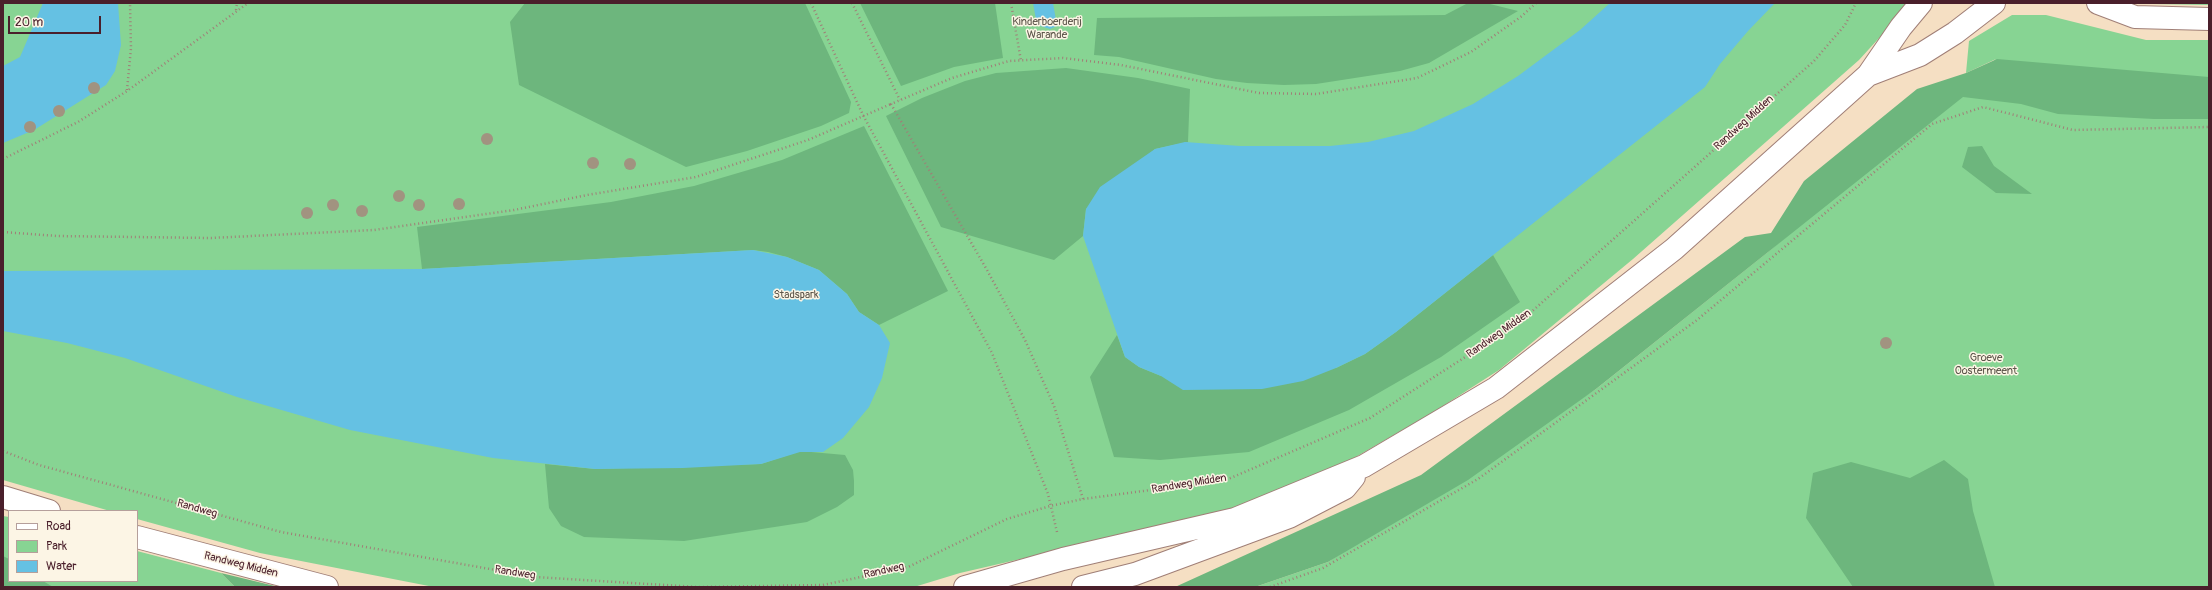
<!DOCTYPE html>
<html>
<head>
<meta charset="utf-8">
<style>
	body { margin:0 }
	#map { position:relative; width:2212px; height:590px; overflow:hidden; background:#f5dfc3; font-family:Pangolin,sans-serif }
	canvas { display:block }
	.frame { position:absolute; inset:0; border:4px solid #4a1f2b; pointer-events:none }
	.legend { position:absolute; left:8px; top:510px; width:130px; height:72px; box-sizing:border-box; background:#fcf5e5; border:1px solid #b59f9b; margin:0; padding:5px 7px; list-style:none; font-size:12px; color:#4a1f2b }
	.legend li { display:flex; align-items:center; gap:8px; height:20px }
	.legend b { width:20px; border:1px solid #b59f9b }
	.scale { position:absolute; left:8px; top:16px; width:93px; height:18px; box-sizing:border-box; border:2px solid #4a1f2b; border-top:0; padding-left:5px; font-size:12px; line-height:14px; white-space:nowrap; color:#4a1f2b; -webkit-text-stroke:3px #fcf5e5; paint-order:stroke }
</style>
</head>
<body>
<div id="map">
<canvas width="2212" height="590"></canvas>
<div class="frame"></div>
<ul class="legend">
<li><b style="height:5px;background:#fff"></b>Road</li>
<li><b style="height:11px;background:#87d493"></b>Park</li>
<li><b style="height:11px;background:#65c1e3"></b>Water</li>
</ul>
<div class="scale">20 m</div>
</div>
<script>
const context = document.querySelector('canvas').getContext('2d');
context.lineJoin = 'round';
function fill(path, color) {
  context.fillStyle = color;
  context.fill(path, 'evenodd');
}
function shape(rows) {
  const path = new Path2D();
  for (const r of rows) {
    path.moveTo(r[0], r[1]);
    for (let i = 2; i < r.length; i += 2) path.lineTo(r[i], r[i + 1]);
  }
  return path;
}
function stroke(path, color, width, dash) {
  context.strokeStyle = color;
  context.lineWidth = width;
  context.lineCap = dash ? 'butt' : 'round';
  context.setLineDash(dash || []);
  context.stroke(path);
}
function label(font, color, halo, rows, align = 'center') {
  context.font = font + ' Pangolin,sans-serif';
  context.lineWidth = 3;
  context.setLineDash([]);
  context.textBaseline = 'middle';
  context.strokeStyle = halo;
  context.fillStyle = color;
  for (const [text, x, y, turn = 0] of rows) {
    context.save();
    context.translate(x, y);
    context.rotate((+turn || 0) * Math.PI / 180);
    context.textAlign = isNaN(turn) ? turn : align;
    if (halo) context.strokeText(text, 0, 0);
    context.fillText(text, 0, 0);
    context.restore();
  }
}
const green = shape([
	[3,3,1911,3,1859,60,1633,259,1499,370,1432,413,1354,458,1295,487,1219,513,960,573,914,587,434,587,260,553,137,519,137,511,110,511,3,480],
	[2149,3,2209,3,2209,5,2152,4],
	[2012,15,2046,15,2146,40,2209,40,2209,587,1255,587,1328,562,1596,389,1768,252,1996,59,1966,73,1969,41],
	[3,516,9,517,9,581,137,581,137,551,221,573,235,587,3,587]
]);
const forest = shape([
	[525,3,805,3,851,102,849,113,821,126,747,151,686,167,519,85,510,22],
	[860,3,995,3,1003,58,954,67,901,86],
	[1468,3,1486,3,1518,11,1429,63,1400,71,1316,84,1284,85,1247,83,1216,79,1119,57,1094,55,1097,18,1445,15],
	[1997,59,2209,77,2209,119,2154,119,2058,114,2021,104,1963,97,1596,389,1468,480,1328,562,1255,587,1175,587,1421,475,1745,237,1771,233,1804,181,1917,89,1966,73],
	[1066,68,1138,78,1190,89,1188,142,1155,149,1086,209,1083,236,1054,260,941,227,886,116,922,98,965,81,996,73],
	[864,126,948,291,879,325,859,312,847,294,819,270,787,257,768,252,753,250,422,269,417,227,611,202,694,186,782,160],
	[1982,146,1994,166,2032,194,1996,193,1962,167,1968,147],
	[1493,255,1520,302,1441,357,1349,410,1249,452,1160,460,1114,457,1090,377,1117,335,1125,357,1139,367,1161,376,1336,368,1365,354,1396,332],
	[800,451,845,455,853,470,854,481,854,495,837,507,807,522,684,541,584,537,561,526,549,508,545,464,595,469,761,464],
	[1944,460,1968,479,1973,511,1995,587,1853,587,1806,518,1813,473,1851,462,1910,478],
	[3,556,9,559,9,581,43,581,53,587,3,587],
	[221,573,279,587,235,587]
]);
const water = shape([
	[43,3,118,3,121,45,115,71,106,85,34,130,3,143,3,66,20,57],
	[1033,3,1053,3,1057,26,1050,29,1037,25],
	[1610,3,1775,3,1748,31,1720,64,1705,87,1396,332,1365,354,1336,368,1303,381,1262,389,1183,390,1161,376,1139,367,1125,357,1083,236,1086,209,1100,187,1155,149,1185,142,1240,146,1330,146,1368,142,1414,131,1473,104,1518,76,1580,30],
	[753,250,787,257,819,270,847,294,859,312,879,325,890,343,882,378,869,407,843,438,823,452,800,452,761,464,683,468,595,469,493,458,350,430,237,397,125,358,67,343,3,331,3,271,422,269]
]);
const path = shape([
	[811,3,863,115,992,353,1048,494,1057,532],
	[852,3,900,100],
	[1011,3,1021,61],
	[236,10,237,3],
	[127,90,131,48,130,3],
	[3,159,78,122,127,91,248,3],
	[3,232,57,236,211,238,374,230,514,210,587,195,696,177,808,140,891,104],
	[3,451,39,465,281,532,535,577,698,587,823,585,908,567,1007,519,1050,506,1083,499,1226,480,1370,418,1520,322,1814,61,1845,25,1856,3],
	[1083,499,1054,406,1025,340,987,270,891,104,952,78,1009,61,1063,58,1121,65,1259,93,1316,94,1417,78,1471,52,1522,16,1536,3],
	[1270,587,1323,568,1478,479,1697,320,1932,124,1983,107,2073,130,2209,127]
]);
const major = shape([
	[2098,3,2135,17,2209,19],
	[1868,75,1920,55,1955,33,1994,3],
	[3,497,49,511],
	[137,537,327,587],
	[965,587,1063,559,1235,519,1364,466,1496,388,1674,249,1868,75,1901,27,1921,3],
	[1083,587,1135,574,1289,517,1345,488,1354,477]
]);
const trees = [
	[94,88],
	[59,111],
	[30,127],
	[487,139],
	[593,163],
	[630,164],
	[399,196],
	[459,204],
	[333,205],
	[419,205],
	[362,211],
	[307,213],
	[1886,343]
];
const parkNames = [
	["Kinderboerderij",1047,22],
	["Warande",1047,35],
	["Stadspark",796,295],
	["Groeve",1986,358],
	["Oostermeent",1986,371]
];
const streetNames = [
	["Randweg Midden",1744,123,-42],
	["Randweg Midden",1499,334,-35],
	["Randweg Midden",1189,484,-9],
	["Randweg",197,509,16],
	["Randweg Midden",241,565,14],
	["Randweg",884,571,-12],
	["Randweg",515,573,9]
];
fill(green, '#87d493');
fill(forest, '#6db67d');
fill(water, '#65c1e3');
stroke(major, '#a07f77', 24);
stroke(path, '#a07f77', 2.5, [1, 3]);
stroke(major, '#fff', 22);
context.fillStyle = '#a19380';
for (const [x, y] of trees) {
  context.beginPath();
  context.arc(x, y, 6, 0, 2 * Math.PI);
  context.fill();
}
label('11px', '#5c554a', '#fcf5e5', parkNames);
label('11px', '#4a1f2b', '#fcf5e5', streetNames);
</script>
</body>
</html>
